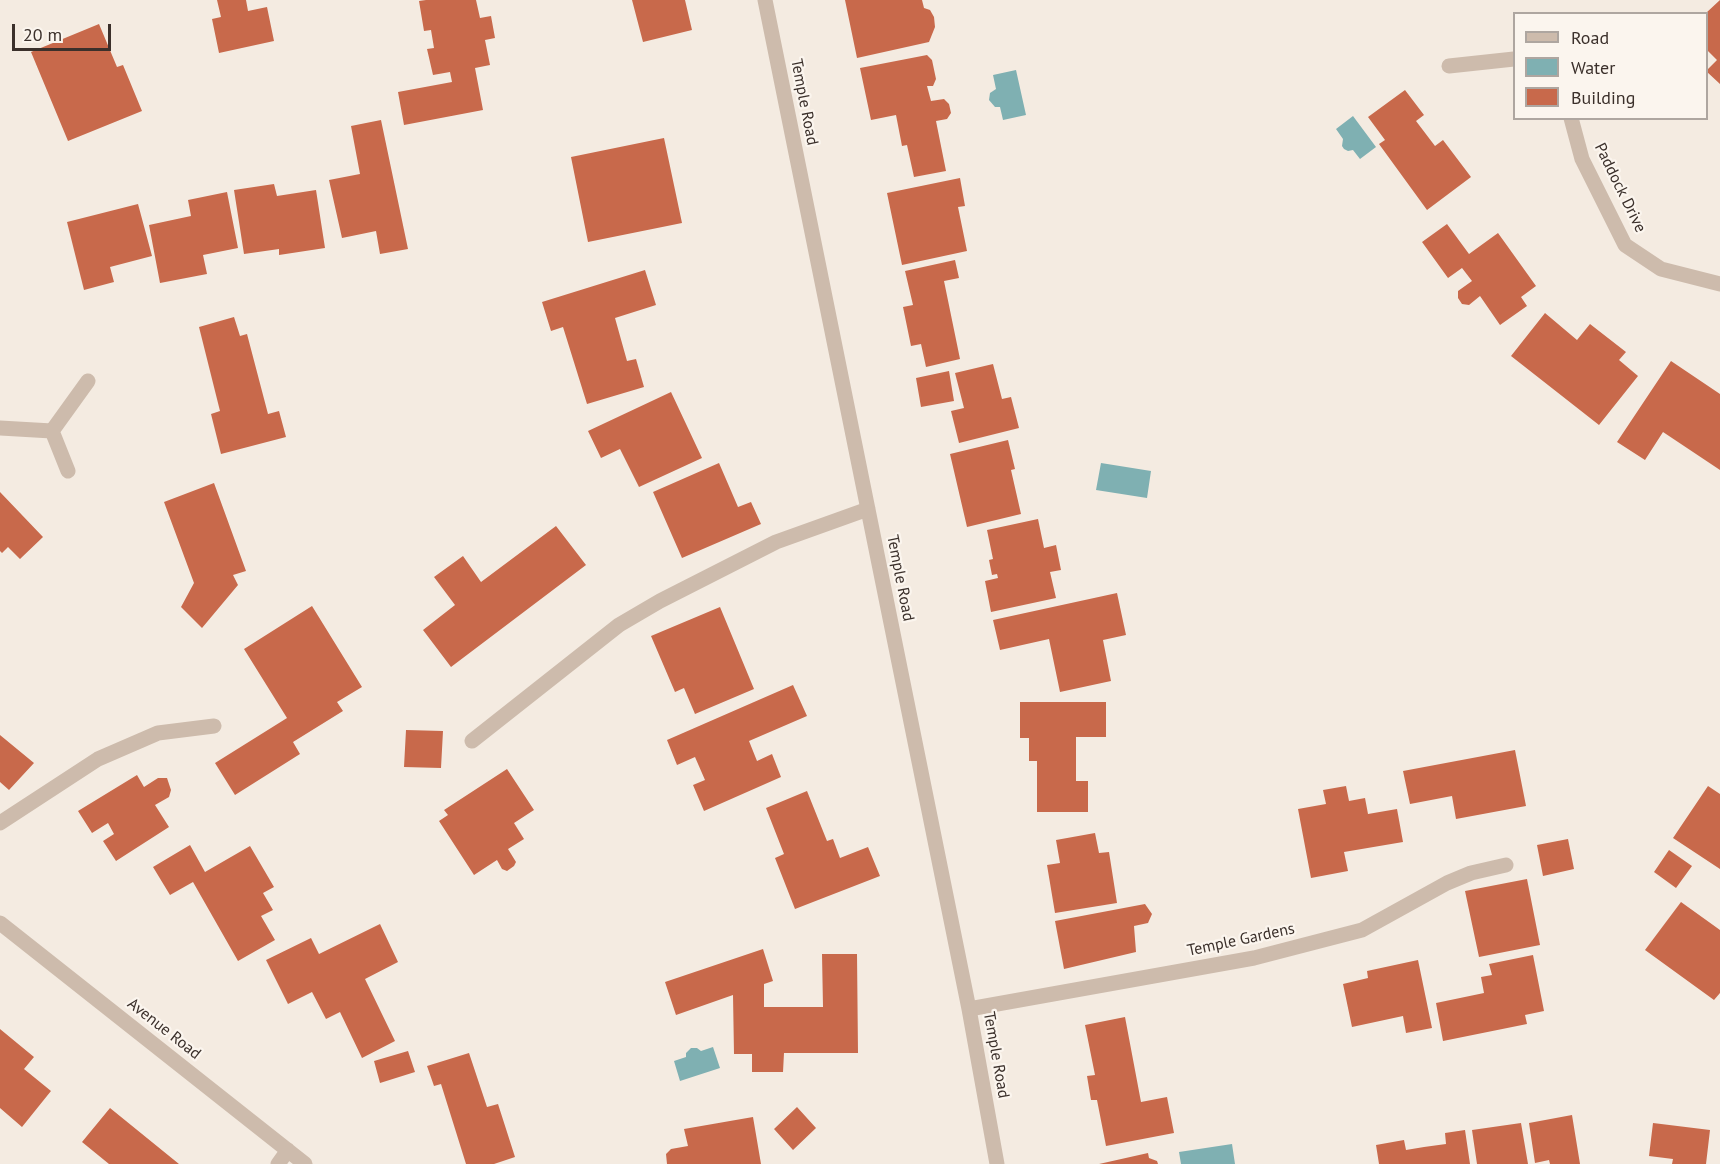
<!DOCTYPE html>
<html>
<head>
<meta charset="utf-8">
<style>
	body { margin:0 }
	#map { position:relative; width:1720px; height:1164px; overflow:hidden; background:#f4ebe1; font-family:"PT Sans",sans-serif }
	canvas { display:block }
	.legend { position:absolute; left:1513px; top:12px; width:195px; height:108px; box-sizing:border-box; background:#fbf5ee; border:2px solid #aea6a0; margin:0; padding:8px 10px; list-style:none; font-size:18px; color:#3b302b }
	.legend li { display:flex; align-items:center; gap:12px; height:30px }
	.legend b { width:30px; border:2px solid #aea6a0 }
	.scale { position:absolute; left:12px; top:24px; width:99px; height:27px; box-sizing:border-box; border:3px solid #3b302b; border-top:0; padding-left:8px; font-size:18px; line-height:21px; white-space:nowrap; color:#3b302b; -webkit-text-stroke:4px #fbf5ee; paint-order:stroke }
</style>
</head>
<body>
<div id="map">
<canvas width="1720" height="1164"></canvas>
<ul class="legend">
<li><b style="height:8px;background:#cdbbac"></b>Road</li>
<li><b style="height:16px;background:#7fb0b2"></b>Water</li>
<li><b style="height:16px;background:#c8694b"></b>Building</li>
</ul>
<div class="scale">20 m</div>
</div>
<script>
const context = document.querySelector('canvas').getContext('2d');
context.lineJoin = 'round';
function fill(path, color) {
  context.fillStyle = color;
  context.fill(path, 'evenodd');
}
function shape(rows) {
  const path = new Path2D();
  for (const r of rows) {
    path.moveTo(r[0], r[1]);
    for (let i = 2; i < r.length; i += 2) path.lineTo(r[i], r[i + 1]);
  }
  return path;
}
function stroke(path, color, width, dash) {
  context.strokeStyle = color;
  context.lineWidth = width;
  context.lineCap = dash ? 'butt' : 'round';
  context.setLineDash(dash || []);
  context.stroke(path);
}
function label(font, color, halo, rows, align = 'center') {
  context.font = font + ' "PT Sans",sans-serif';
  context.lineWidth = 4.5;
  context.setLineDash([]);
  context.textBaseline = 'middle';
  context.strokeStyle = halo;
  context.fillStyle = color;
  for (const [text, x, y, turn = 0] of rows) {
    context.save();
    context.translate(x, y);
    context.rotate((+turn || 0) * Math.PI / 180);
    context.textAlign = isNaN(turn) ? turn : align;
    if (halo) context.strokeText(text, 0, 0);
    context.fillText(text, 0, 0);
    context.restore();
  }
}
const water = shape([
	[1016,70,1026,115,1003,120,1000,107,995,107,989,100,990,93,996,89,993,75],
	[1353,116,1376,147,1360,159,1353,150,1348,151,1344,149,1342,146,1343,139,1336,129],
	[1101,463,1151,471,1147,498,1096,490],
	[713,1047,720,1068,680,1081,674,1061,686,1057,686,1053,691,1048,697,1048,701,1051],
	[1232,1144,1235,1164,1181,1164,1179,1152]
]);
const building = shape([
	[217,0,246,0,248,11,267,7,274,41,219,53,212,19,221,17],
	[426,0,476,0,480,18,491,16,495,38,485,40,490,65,475,68,483,110,404,125,398,92,452,82,450,72,433,75,427,49,434,48,431,30,424,31,419,1],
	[632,0,685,0,692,30,643,42],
	[845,0,922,0,924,8,930,10,934,17,935,27,929,42,857,58],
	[1720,0,1720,84,1706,71,1717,60,1706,49,1706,13],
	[99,24,117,67,123,65,142,111,68,141,31,52],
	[927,55,932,60,936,79,933,86,927,86,931,101,944,99,949,104,951,113,947,119,936,121,946,171,914,177,907,145,902,146,896,115,871,120,860,68],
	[1405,90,1424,115,1416,121,1435,146,1443,140,1471,177,1427,210,1379,144,1385,140,1368,117],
	[381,120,408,249,380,254,376,231,342,238,329,180,360,174,351,126],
	[664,138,682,223,588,242,571,157],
	[960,178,965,206,958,207,967,251,902,265,887,193],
	[274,184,277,196,316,190,325,248,279,255,279,249,244,254,234,190],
	[227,192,238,248,203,255,207,274,160,283,149,225,191,216,188,200],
	[138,204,152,256,110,267,114,282,84,290,67,222],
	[1447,224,1469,254,1498,233,1536,286,1521,297,1527,306,1500,325,1480,296,1469,305,1462,304,1458,298,1458,291,1472,281,1462,268,1448,278,1422,242],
	[955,260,959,278,944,281,960,359,926,367,921,344,911,346,903,307,913,305,905,271],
	[645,270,656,305,615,318,627,361,636,359,644,387,587,404,563,327,551,331,542,302],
	[1545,313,1577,340,1590,324,1626,352,1619,360,1638,376,1599,425,1511,356],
	[234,317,240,336,247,334,268,414,279,411,286,437,221,454,211,414,220,411,199,327],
	[1671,361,1720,394,1720,470,1663,432,1645,460,1617,442],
	[993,364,1002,399,1011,397,1019,428,959,443,951,411,964,408,955,373],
	[949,371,954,401,921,407,916,378],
	[671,392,702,458,639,487,620,449,601,458,588,431],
	[1008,440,1015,469,1011,470,1021,514,967,527,950,454],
	[719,463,738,507,751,502,761,524,682,558,653,492],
	[214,483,246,571,233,575,238,585,202,628,181,607,194,583,164,502],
	[0,492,43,537,20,559,8,547,2,553,0,551],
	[1038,519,1044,548,1056,545,1061,570,1050,572,1056,598,991,612,985,581,998,578,997,574,992,575,989,560,993,559,987,530],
	[556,526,586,565,451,667,423,630,455,605,434,577,463,556,481,582],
	[1117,593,1126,635,1103,640,1111,681,1060,692,1049,639,1000,650,993,620],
	[312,606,362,687,337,702,343,711,293,742,300,754,235,795,215,763,287,718,244,649],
	[720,607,754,689,695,714,684,688,675,692,651,636],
	[793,685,807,716,749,741,757,761,772,754,781,777,704,811,693,785,705,780,695,757,677,765,667,740],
	[1020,702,1106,702,1106,737,1076,737,1076,781,1088,781,1088,812,1037,812,1037,761,1029,761,1029,738,1020,738],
	[406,730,443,731,441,768,404,767],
	[0,735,34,763,9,790,0,782],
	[1515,750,1526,806,1456,819,1452,796,1410,804,1403,771],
	[507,769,534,810,514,823,524,839,508,849,516,862,514,866,507,871,502,869,497,860,474,875,439,821,448,815,444,810],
	[137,775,144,787,158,778,167,778,171,790,169,797,155,805,169,827,116,861,103,841,114,834,108,823,92,833,78,811],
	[1346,786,1349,801,1365,798,1368,814,1397,809,1403,842,1344,852,1348,871,1311,878,1298,809,1326,804,1323,790],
	[1708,786,1720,794,1720,869,1673,838],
	[807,791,827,841,833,839,840,858,868,847,880,876,795,909,775,858,784,854,766,808],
	[1095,833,1099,853,1109,852,1117,903,1055,913,1047,865,1060,863,1056,840],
	[1568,839,1574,869,1543,876,1537,845],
	[190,845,205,872,250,846,274,887,263,893,273,910,261,916,275,940,238,961,193,882,170,895,153,867],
	[1669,850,1692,866,1676,888,1654,872],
	[1527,879,1540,945,1479,957,1465,891],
	[1681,902,1720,930,1720,993,1714,1000,1645,950],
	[1145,904,1152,914,1148,923,1134,926,1136,952,1064,969,1055,921],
	[380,924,398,962,365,979,395,1041,362,1058,340,1012,326,1019,312,992,288,1004,266,960,311,938,319,954],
	[763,949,773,981,764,984,764,1007,823,1007,822,954,857,954,858,1053,784,1053,783,1072,752,1072,752,1054,734,1054,733,995,676,1015,665,982],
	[1533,955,1544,1011,1525,1015,1527,1024,1443,1041,1436,1003,1484,993,1481,977,1492,975,1489,964],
	[1418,960,1432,1028,1406,1033,1403,1016,1352,1027,1343,984,1368,978,1367,971],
	[1125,1017,1141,1102,1167,1097,1174,1133,1106,1146,1097,1100,1091,1100,1087,1076,1095,1075,1085,1025],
	[0,1029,34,1057,24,1069,51,1091,22,1127,0,1108],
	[408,1051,415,1072,380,1083,374,1061],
	[469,1053,487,1107,498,1104,515,1157,494,1164,466,1164,441,1084,434,1086,427,1066],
	[797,1107,816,1128,793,1150,774,1129],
	[110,1108,179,1164,109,1164,82,1142],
	[1572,1115,1580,1164,1550,1164,1549,1160,1535,1163,1529,1123],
	[753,1117,761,1164,667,1164,666,1154,671,1149,688,1146,684,1129],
	[1521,1123,1528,1164,1477,1164,1472,1130],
	[1653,1123,1710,1130,1706,1164,1672,1164,1673,1159,1649,1156],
	[1465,1130,1470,1164,1379,1164,1376,1145,1404,1140,1406,1150,1424,1147,1446,1144,1445,1133],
	[1148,1153,1149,1158,1157,1161,1158,1164,1099,1164]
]);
const minor = shape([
	[765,0,969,1009,997,1164],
	[1449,66,1514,59],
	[1571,118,1582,159,1625,245,1661,269,1720,284],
	[0,428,52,431,88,381],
	[52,431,68,471],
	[472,741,619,625,660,601,776,542,868,509],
	[0,823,98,759,158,733,214,726],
	[0,923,305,1164],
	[969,1009,1254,958,1362,930,1447,883,1471,873,1506,865],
	[278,1164,288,1150]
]);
const streetNames = [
	["Temple Road",804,102,79],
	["Paddock Drive",1620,188,64],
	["Temple Road",900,578,79],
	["Temple Gardens",1241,940,-12],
	["Avenue Road",164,1029,38],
	["Temple Road",996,1055,80]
];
fill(water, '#7fb0b2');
fill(building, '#c8694b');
stroke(minor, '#cdbbac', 15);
label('16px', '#3b302b', '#fbf5ee', streetNames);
</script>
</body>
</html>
